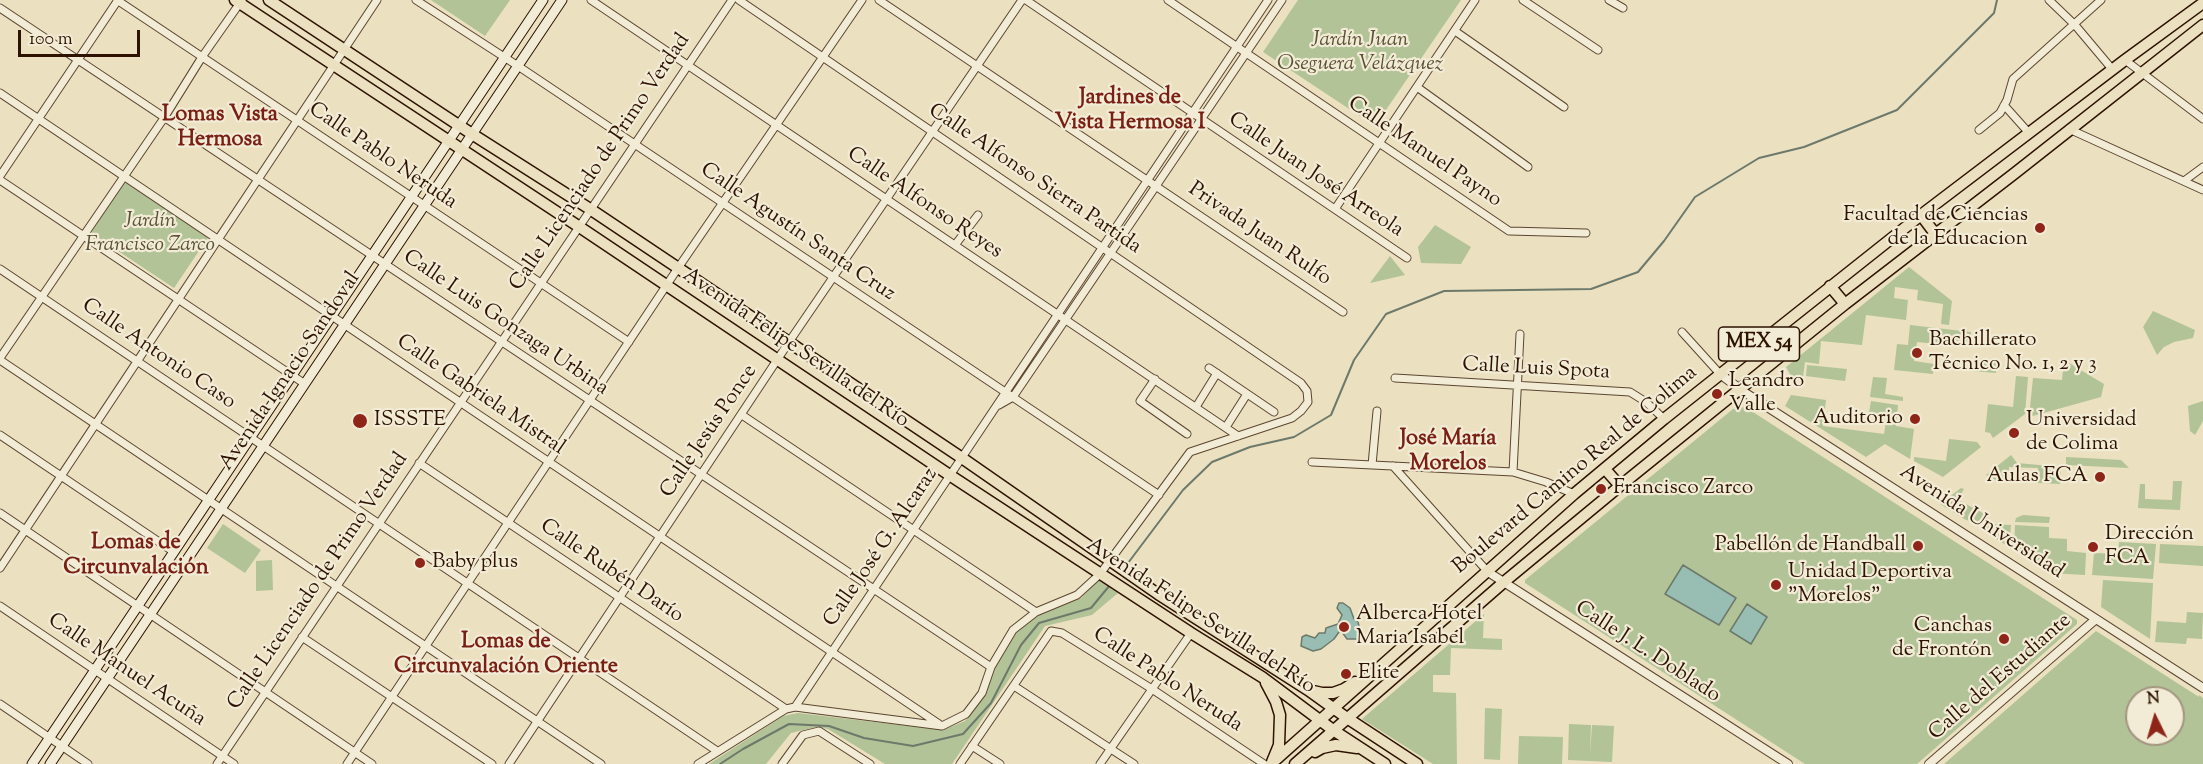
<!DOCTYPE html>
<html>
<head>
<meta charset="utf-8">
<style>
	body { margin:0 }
	#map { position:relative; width:2203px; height:764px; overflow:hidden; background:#ebe0c0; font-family:"Sorts Mill Goudy",serif }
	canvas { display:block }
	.north { position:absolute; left:2125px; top:686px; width:60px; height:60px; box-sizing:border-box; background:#f2ebd6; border:2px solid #a39580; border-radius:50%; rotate:355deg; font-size:16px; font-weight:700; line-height:24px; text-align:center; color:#2d1300 }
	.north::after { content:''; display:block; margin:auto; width:21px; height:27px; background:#8f2418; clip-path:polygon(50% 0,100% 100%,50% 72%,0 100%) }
	.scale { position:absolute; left:18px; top:30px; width:122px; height:27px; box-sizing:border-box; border:3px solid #2d1300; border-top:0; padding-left:8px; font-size:18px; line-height:21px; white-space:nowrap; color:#2d1300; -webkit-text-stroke:4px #f2ebd6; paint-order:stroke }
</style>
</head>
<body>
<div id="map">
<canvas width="2203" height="764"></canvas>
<div class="north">N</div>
<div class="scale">100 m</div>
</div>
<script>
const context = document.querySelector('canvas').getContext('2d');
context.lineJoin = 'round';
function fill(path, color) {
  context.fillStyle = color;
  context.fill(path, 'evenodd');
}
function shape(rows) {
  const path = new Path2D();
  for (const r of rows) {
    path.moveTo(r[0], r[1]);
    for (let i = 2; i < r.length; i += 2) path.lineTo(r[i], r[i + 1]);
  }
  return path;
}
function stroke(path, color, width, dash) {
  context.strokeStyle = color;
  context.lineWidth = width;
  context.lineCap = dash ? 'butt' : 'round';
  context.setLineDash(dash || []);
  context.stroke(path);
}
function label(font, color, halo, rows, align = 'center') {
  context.font = font + ' "Sorts Mill Goudy",serif';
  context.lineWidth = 4.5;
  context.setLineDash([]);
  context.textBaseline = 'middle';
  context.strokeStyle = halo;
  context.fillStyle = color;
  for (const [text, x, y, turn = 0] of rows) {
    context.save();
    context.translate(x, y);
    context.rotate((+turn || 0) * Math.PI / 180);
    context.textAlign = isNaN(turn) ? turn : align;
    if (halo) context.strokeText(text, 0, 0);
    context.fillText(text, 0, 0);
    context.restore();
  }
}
const green = shape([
	[431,0,510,0,485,36],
	[1298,0,1461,0,1375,126,1263,52],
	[125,181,209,236,174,288,91,233],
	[1435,225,1471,247,1461,264,1421,263,1418,247],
	[1390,256,1405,275,1370,283],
	[1909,267,1952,301,1949,325,1941,324,1943,304,1917,300,1918,290,1895,287,1894,298,1908,300,1906,320,1866,315,1862,345,1821,341,1819,364,1805,362,1803,377,1791,376,1786,367],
	[2153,311,2195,330,2193,338,2174,342,2164,347,2157,355,2143,327],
	[1910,325,1971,332,1970,342,1949,340,1948,345,1917,342,1914,361,1934,364,1933,374,1894,370,1897,344,1908,345],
	[1973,360,1997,362,1996,373,1972,371],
	[2064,360,2104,384,2101,397,2029,417,2033,378,2062,380],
	[1807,365,1847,369,1845,381,1806,376],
	[2016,376,2028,377,2025,414,1993,438,1990,433,1985,432,1988,404,2013,407],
	[1873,377,1887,378,1885,394,1903,397,1903,401,1870,397],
	[1791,395,1826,400,1823,426,1884,434,1887,415,1869,413,1871,401,1898,405,1896,426,1914,429,1910,459,1885,444,1866,457,1785,406],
	[2203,401,2203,421,2195,435,2190,431,2188,406],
	[1745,407,2077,620,2077,624,1917,764,1805,764,1525,583,1525,580,1733,409],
	[1949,439,1977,442,1981,447,1943,477,1914,461,1914,457,1946,461],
	[2011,455,2017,463,2061,467,2060,484,2038,483,2038,468,2009,467,2008,482,1999,482,1986,475],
	[2066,457,2121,460,2129,468,2066,465],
	[2173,481,2182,481,2180,510,2138,508,2140,484,2145,484,2145,499,2172,500],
	[1961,488,1964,489,1958,500,1983,513,1982,522,1966,520,1940,504],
	[2023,515,2050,517,2049,523,2015,522,2016,518],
	[223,524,261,550,245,573,207,548],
	[1987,524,2011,525,2009,547,1987,533],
	[2015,525,2049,527,2049,538,2067,539,2067,551,2086,553,2085,575,2050,573,2014,550],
	[2119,542,2156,544,2153,579,2092,575,2094,553,2118,554],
	[2160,544,2203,546,2203,566,2159,563],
	[272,560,273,590,256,591,256,561],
	[1098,580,1118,593,1092,615,1045,626,952,764,885,764,828,729,816,727,791,733,766,764,709,764,783,716,798,713,943,730,965,721,985,695,996,666,1017,632,1039,615,1081,598],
	[2103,580,2153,583,2150,639,2101,607],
	[2187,612,2203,613,2202,639,2187,638,2186,644,2155,642,2157,621,2186,623],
	[1484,614,1483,638,1502,639,1502,650,1451,648,1450,675,1433,675,1433,692,1456,693,1457,764,1433,764,1362,719],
	[2096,631,2199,697,2199,695,2203,698,2203,764,1944,764],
	[2137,698,2173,698,2173,734,2137,734],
	[1485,708,1502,709,1500,760,1484,759],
	[1569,724,1591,725,1590,755,1592,725,1614,726,1612,762,1568,760],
	[1519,736,1563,737,1562,764,1568,764,1518,764]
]);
const water = shape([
	[1683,565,1736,598,1719,625,1665,594,1683,565],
	[1339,603,1343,603,1350,608,1354,619,1358,622,1361,634,1358,639,1347,639,1342,632,1339,632,1334,639,1321,649,1313,651,1301,646,1302,637,1306,635,1315,638,1319,633,1325,633,1326,628,1338,624,1342,615,1337,608,1339,603],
	[1747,604,1767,617,1751,644,1730,631,1747,604]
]);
const stream = shape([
	[1125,567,1183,490,1212,462,1250,447,1294,437,1331,415,1354,360,1386,314,1444,291,1591,289,1638,272,1664,241,1695,197,1759,158,1804,147,1897,110,1994,13,1997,0],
	[720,764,743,749,789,724,829,726,864,738,913,746,963,734,991,703,1021,645,1039,623,1091,608,1110,585]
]);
const minor = shape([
	[117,0,629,342],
	[416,0,518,66,1159,495],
	[591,0,1238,436],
	[879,0,1343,312],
	[1026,0,1407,258],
	[1168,0,1509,231,1586,233],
	[1523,0,1598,50],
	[1609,0,1623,8],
	[2049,0,2075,25,2112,69],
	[0,8,991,667],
	[1455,31,1564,107],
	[2125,60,2203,119],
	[1417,87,1528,167],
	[0,93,939,724],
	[2004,105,2029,133],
	[2069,129,2203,190],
	[1979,130,2000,113,2007,100,2013,79,2101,0],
	[0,176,118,0],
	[0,180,305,384],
	[2184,181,2203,167],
	[1335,209,1475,0],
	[955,245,978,215],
	[0,269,717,751],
	[1682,332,1720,374],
	[0,358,164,118,202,57,242,0],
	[0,360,601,764],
	[1209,368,1274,412],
	[1395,378,1630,392,1646,402,1664,419],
	[1155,379,1140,401,1187,434],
	[999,405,1013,397,1282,0],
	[1196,407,1217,373],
	[742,415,1036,612],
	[1226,427,1247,394],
	[0,435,174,552],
	[1312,462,1513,472,1546,482,1574,494],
	[419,463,786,709],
	[1372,465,1377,411],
	[1393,466,1488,572],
	[1513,472,1520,334],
	[0,513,372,764],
	[0,568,377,0],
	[0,606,234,764],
	[302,637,492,764],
	[1014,686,1134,764],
	[0,704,88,764],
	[795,707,1268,0],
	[972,746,1000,764],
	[217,764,732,0],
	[347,764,678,268,862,0],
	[509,764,789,342,1022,0],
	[698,764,786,709,795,707,942,726,966,714,982,693,991,667,1013,630,1036,612,1077,595,1100,574,1190,452,1292,418,1301,411,1308,402,1307,391,1301,383,739,0],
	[782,764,803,735,819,731,870,764],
	[960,764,1051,631,1062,633,1152,689,1264,764],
	[1100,764,1191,633]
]);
const tertiary = shape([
	[1720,374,1744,392,2203,688],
	[1488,572,1788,764],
	[1929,764,2096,619]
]);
const secondary = shape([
	[32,764,543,0],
	[50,764,562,0]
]);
const primary = shape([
	[235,0,578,226,951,476,1191,633,1262,677,1333,730,1385,764],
	[269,0,472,134,590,209,962,458,1158,594,1308,690,1347,718,1417,764],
	[1921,215,1936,235],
	[1830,286,1845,304],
	[1605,469,1620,486],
	[1266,683,1276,702,1280,715,1279,745,1272,762],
	[1313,691,1322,693,1333,693,1344,689,1355,682],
	[1315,752,1322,748,1336,745,1357,748],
	[1271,764,1574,494,1664,419,1921,215,2125,60,2203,3],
	[1295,764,1504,582,1620,486,1845,304,2015,173,2203,25]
]);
const markers = [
	[2040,228,6,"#8f2418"],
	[1917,353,6,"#8f2418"],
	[1717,394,6,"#8f2418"],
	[1915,419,6,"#8f2418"],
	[360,421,8,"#8f2418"],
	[2014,433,6,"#8f2418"],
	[2100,477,6,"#8f2418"],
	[1601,489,6,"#8f2418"],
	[1918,546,6,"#8f2418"],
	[2093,547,6,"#8f2418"],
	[420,563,6,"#8f2418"],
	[1776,585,6,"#8f2418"],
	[1344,627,6,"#8f2418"],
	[2004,639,6,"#8f2418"],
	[1346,674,6,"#8f2418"]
];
const shields = [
	[1759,344,81]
];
const shieldNames = [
	["MEX 54",1759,344]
];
const parkNames = [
	["Jardín Juan",1360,41],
	["Oseguera Velázquez",1360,65],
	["Jardín",150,222],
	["Francisco Zarco",150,246]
];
const streetNames = [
	["Calle Manuel Payno",1424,153,34],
	["Calle Pablo Neruda",382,157,34],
	["Calle Licenciado de Primo Verdad",601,163,-56],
	["Calle Juan José Arreola",1315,176,34],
	["Calle Alfonso Sierra Partida",1034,180,34],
	["Calle Alfonso Reyes",924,204,34],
	["Calle Agustín Santa Cruz",797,233,34],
	["Privada Juan Rulfo",1259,235,34],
	["Calle Luis Gonzaga Urbina",505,324,34],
	["Avenida Felipe Sevilla del Río",795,349,34],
	["Calle Antonio Caso",158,355,34],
	["Calle Luis Spota",1536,370,3],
	["Avenida Ignacio Sandoval",291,372,-56],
	["Calle Gabriela Mistral",480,396,34],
	["Calle Jesús Ponce",710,432,-56],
	["Boulevard Camino Real de Colima",1576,471,-40],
	["Avenida Universidad",1981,523,33],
	["Calle José G. Alcaraz",882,548,-56],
	["Calle Rubén Darío",611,572,34],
	["Calle Licenciado de Primo Verdad",319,582,-56],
	["Avenida Felipe Sevilla del Río",1200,617,33],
	["Calle J. L. Doblado",1647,653,33],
	["Calle Manuel Acuña",126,671,34],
	["Calle del Estudiante",2001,678,-41],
	["Calle Pablo Neruda",1167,681,33]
];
const poiNames = [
	["Facultad de Ciencias",2028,216,"right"],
	["de la Educacion",2028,240,"right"],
	["Bachillerato",1929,341],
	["Técnico No. 1, 2 y 3",1929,365],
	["Leandro",1729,382],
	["Valle",1729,406],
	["Auditorio",1903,419,"right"],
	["ISSSTE",374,421],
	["Universidad",2026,421],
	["de Colima",2026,445],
	["Aulas FCA",2088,477,"right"],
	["Francisco Zarco",1613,489],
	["Dirección",2105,535],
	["FCA",2105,559],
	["Pabellón de Handball",1906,546,"right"],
	["Baby plus",432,563],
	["Unidad Deportiva",1788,573],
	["\"Morelos\"",1788,597],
	["Alberca Hotel",1356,615],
	["Maria Isabel",1356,639],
	["Canchas",1992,627,"right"],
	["de Frontón",1992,651,"right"],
	["Elite",1358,674]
];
const neighbourhoodNames = [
	["Jardines de",1130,99],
	["Vista Hermosa I",1130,124],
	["Lomas Vista",220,116],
	["Hermosa",220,141],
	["José María",1448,440],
	["Morelos",1448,465],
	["Lomas de",136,544],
	["Circunvalación",136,569],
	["Lomas de",506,643],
	["Circunvalación Oriente",506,668]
];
fill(green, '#b1c397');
fill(water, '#98bdb3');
stroke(water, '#6d796b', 1.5);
stroke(stream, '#6d796b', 2);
stroke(minor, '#5c4630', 9);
stroke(tertiary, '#5c4630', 10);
stroke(secondary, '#2d1300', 11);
stroke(primary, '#2d1300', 13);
stroke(minor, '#f2ebd6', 7);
stroke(tertiary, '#f2ebd6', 8);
stroke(secondary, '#f2ebd6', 9);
stroke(primary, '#ebe0c0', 10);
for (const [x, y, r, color] of markers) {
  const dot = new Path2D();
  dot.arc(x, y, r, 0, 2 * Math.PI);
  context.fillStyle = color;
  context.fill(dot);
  stroke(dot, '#f2ebd6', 2);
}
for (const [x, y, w] of shields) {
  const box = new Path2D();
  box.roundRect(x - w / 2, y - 17, w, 34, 4.5);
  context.fillStyle = '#f2ebd6';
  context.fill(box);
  stroke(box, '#2d1300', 1.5);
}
label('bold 20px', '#2d1300', null, shieldNames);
label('italic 21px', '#5b5135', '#f2ebd6', parkNames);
label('21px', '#2d1300', '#f2ebd6', streetNames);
label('21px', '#2d1300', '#f2ebd6', poiNames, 'left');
label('bold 22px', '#7a1f14', '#f2ebd6', neighbourhoodNames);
</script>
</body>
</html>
